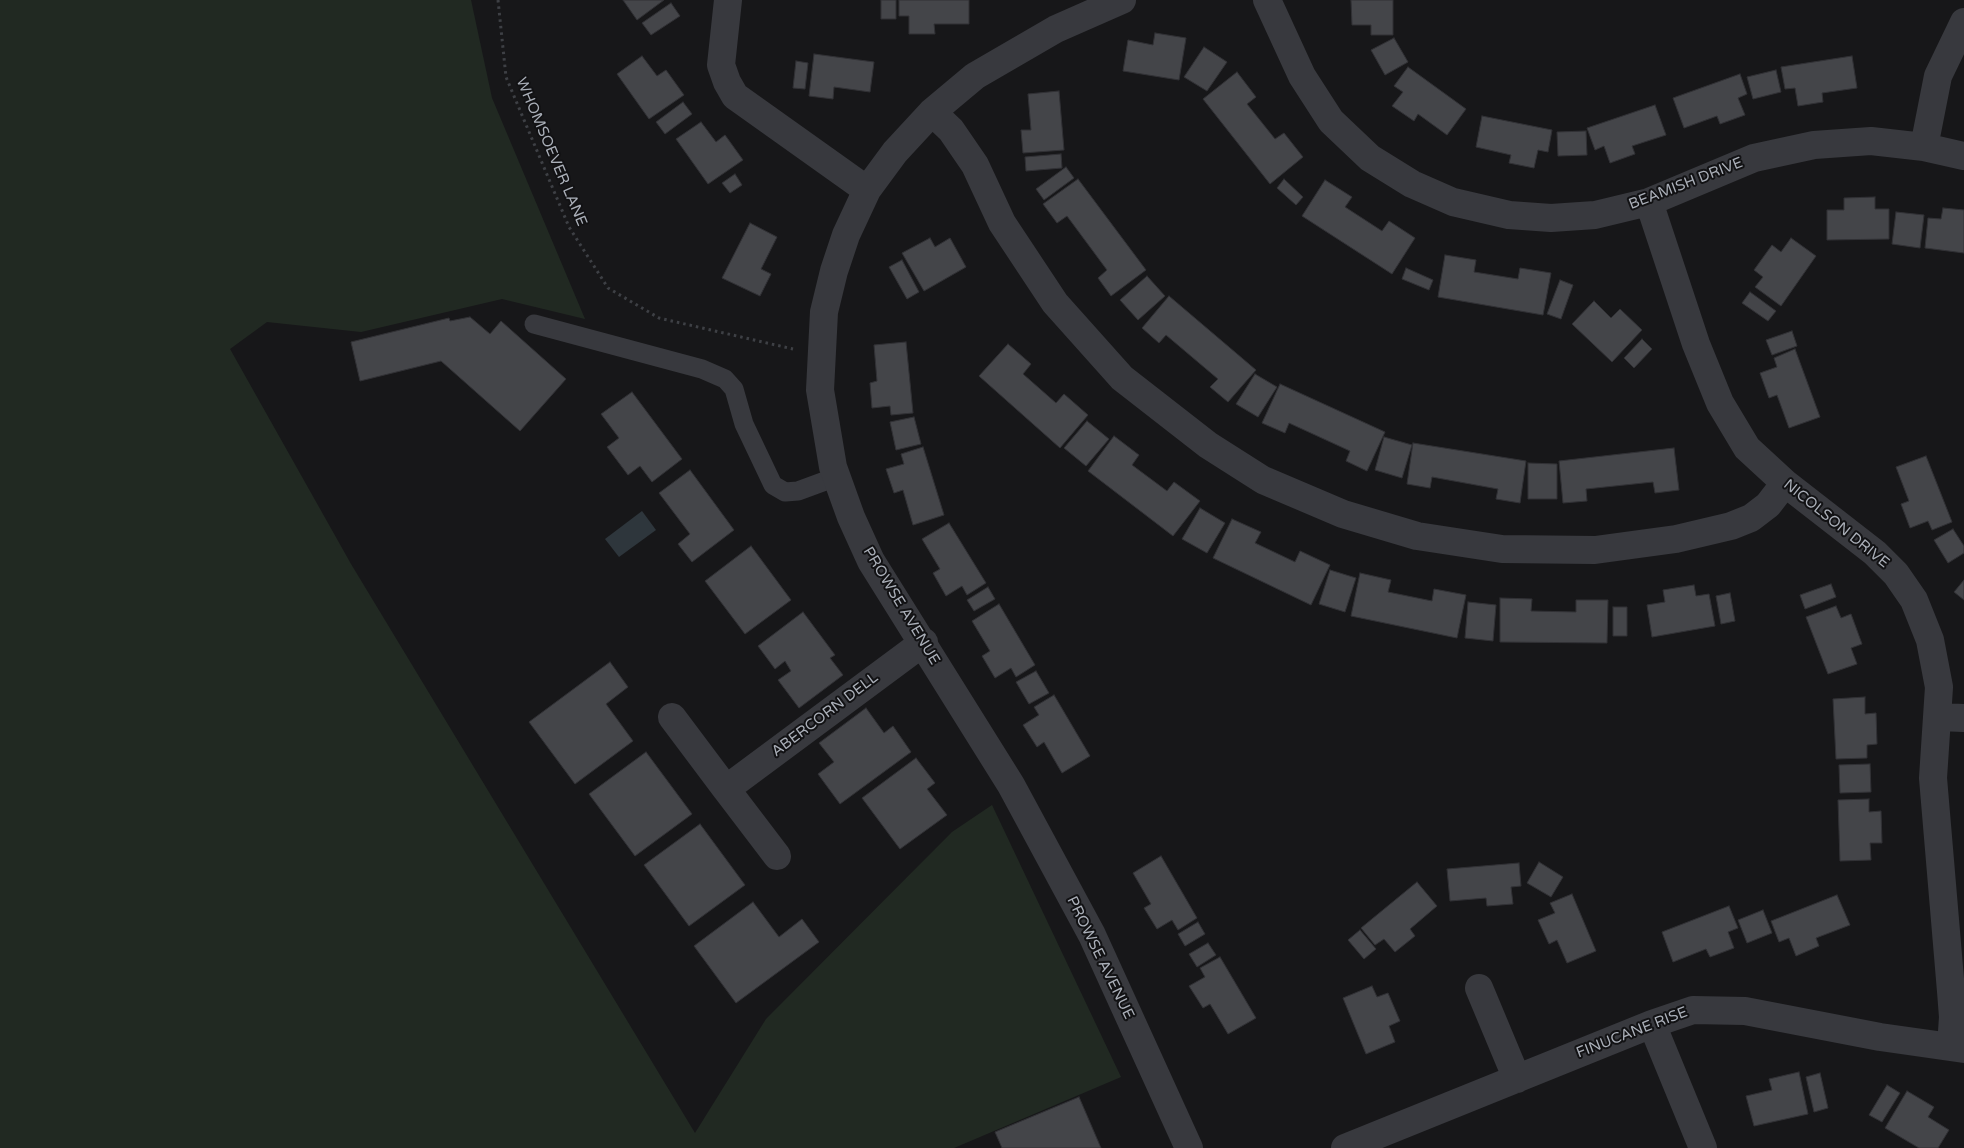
<!DOCTYPE html>
<html>
<head>
<meta charset="utf-8">
<style>
	body { margin:0 }
	canvas { display:block; background:#171719 }
</style>
</head>
<body>
<canvas width="1964" height="1148"></canvas>
<script>
const context = document.querySelector('canvas').getContext('2d');
context.lineJoin = 'round';
function fill(path, color) {
  context.fillStyle = color;
  context.fill(path, 'evenodd');
}
function shape(rows) {
  const path = new Path2D();
  for (const r of rows) {
    path.moveTo(r[0], r[1]);
    for (let i = 2; i < r.length; i += 2) path.lineTo(r[i], r[i + 1]);
  }
  return path;
}
function stroke(path, color, width, dash) {
  context.strokeStyle = color;
  context.lineWidth = width;
  context.lineCap = dash ? 'butt' : 'round';
  context.setLineDash(dash || []);
  context.stroke(path);
}
function label(font, color, halo, rows, align = 'center') {
  context.font = font + ' "Varela Round",sans-serif';
  context.lineWidth = 4;
  context.setLineDash([]);
  context.textBaseline = 'middle';
  context.strokeStyle = halo;
  context.fillStyle = color;
  for (const [text, x, y, turn = 0] of rows) {
    context.save();
    context.translate(x, y);
    context.rotate((+turn || 0) * Math.PI / 180);
    context.textAlign = isNaN(turn) ? turn : align;
    if (halo) context.strokeText(text, 0, 0);
    context.fillText(text, 0, 0);
    context.restore();
  }
}
const green = shape([
	[0,0,471,0,492,98,585,319,502,299,361,332,267,322,230,349,351,564,695,1133,766,1019,952,832,992,805,1121,1077,954,1148,0,1148]
]);
const water = shape([
	[642,511,656,530,619,557,605,539]
]);
const building = shape([
	[623,0,664,0,637,20,623,0],
	[881,0,896,0,896,19,881,19,881,0],
	[899,0,969,0,969,24,934,24,935,34,909,34,909,16,899,16,899,0],
	[1351,0,1393,0,1393,35,1371,35,1371,25,1352,25,1351,0],
	[671,3,680,16,651,35,642,23,671,3],
	[1155,33,1186,38,1179,80,1123,71,1128,40,1153,45,1155,33],
	[1394,38,1408,62,1385,75,1371,50,1394,38],
	[1204,47,1227,62,1207,91,1184,77,1204,47],
	[814,54,874,62,870,92,834,87,833,99,809,96,814,54],
	[642,56,657,76,666,70,684,95,649,119,617,74,642,56],
	[1852,56,1857,88,1822,93,1823,102,1798,106,1795,88,1785,89,1781,67,1852,56],
	[796,61,808,63,805,89,793,88,796,61],
	[1408,67,1466,109,1447,135,1418,114,1414,121,1392,106,1403,92,1394,86,1408,67],
	[1776,70,1781,92,1753,99,1747,77,1776,70],
	[1237,72,1256,97,1247,104,1275,139,1284,133,1303,157,1270,184,1203,99,1237,72],
	[1740,74,1747,94,1738,98,1745,115,1720,124,1717,116,1684,128,1673,98,1740,74],
	[1059,91,1064,150,1023,153,1021,130,1031,130,1028,94,1059,91],
	[683,102,692,114,665,134,656,122,683,102],
	[1655,105,1666,135,1632,146,1635,154,1610,163,1604,146,1595,150,1587,128,1655,105],
	[1482,116,1552,130,1548,152,1538,150,1534,168,1509,163,1511,155,1476,147,1482,116],
	[701,122,716,142,725,135,743,160,708,184,676,139,701,122],
	[1586,131,1587,155,1558,156,1557,132,1586,131],
	[1061,154,1062,168,1026,171,1025,157,1061,154],
	[1066,167,1074,178,1044,200,1036,189,1066,167],
	[735,174,742,185,730,193,722,183,735,174],
	[1078,179,1146,270,1111,296,1098,278,1107,270,1067,216,1057,223,1043,204,1078,179],
	[1284,179,1303,197,1296,205,1277,188,1284,179],
	[1325,180,1352,197,1345,207,1382,231,1389,221,1415,238,1392,274,1302,216,1325,180],
	[1875,197,1875,209,1889,209,1889,239,1827,240,1827,210,1844,210,1844,198,1875,197],
	[1943,208,1964,210,1964,253,1925,248,1928,218,1941,219,1943,208],
	[1896,212,1924,215,1920,248,1892,244,1896,212],
	[750,223,777,237,761,269,771,274,760,296,722,278,750,223],
	[930,238,935,247,950,238,966,267,924,291,902,253,930,238],
	[1791,238,1816,256,1781,306,1755,287,1763,277,1754,270,1772,245,1781,252,1791,238],
	[1445,255,1476,260,1474,272,1518,279,1520,268,1551,273,1543,315,1438,297,1445,255],
	[902,260,919,292,907,299,889,267,902,260],
	[1406,268,1433,280,1429,290,1402,279,1406,268],
	[1147,276,1165,296,1138,320,1120,300,1147,276],
	[1560,280,1573,285,1561,319,1547,314,1560,280],
	[1750,292,1776,311,1768,321,1742,303,1750,292],
	[1169,296,1256,370,1228,402,1210,387,1218,379,1166,335,1159,343,1142,328,1169,296],
	[1594,301,1611,318,1620,309,1642,330,1612,362,1572,324,1594,301],
	[470,317,490,334,501,321,566,379,520,431,441,361,360,381,351,342,449,318,450,321,470,317],
	[1792,331,1797,346,1772,355,1766,340,1792,331],
	[1642,339,1652,349,1634,368,1624,358,1642,339],
	[906,342,913,413,891,415,890,406,872,408,870,383,877,381,874,345,906,342],
	[1008,344,1031,364,1023,374,1056,403,1064,394,1088,415,1060,448,979,376,1008,344],
	[1795,349,1820,417,1789,428,1777,395,1769,398,1760,373,1777,367,1774,358,1795,349],
	[1255,374,1277,387,1258,417,1236,404,1255,374],
	[1280,384,1385,432,1367,471,1346,461,1350,451,1289,423,1285,433,1262,423,1280,384],
	[632,392,682,459,652,482,640,466,628,475,607,447,619,438,601,414,632,392],
	[914,417,921,444,896,450,890,422,914,417],
	[1087,421,1109,439,1086,466,1064,448,1087,421],
	[1114,436,1139,455,1132,465,1167,491,1174,482,1200,501,1173,536,1088,471,1114,436],
	[1384,437,1412,445,1402,478,1375,470,1384,437],
	[1413,443,1526,461,1520,503,1496,499,1498,489,1432,477,1430,488,1407,484,1413,443],
	[923,447,944,515,913,525,903,490,894,493,886,469,904,464,901,454,923,447],
	[1674,448,1679,490,1655,493,1653,482,1586,489,1587,501,1563,503,1559,461,1674,448],
	[1926,456,1952,522,1932,530,1928,521,1910,528,1901,504,1909,501,1896,467,1926,456],
	[1528,463,1557,464,1557,499,1528,499,1528,463],
	[690,470,734,530,692,562,678,544,690,534,659,493,690,470],
	[1200,508,1225,523,1207,553,1182,539,1200,508],
	[1232,519,1261,532,1255,543,1295,562,1300,551,1330,565,1311,605,1213,558,1232,519],
	[949,523,986,583,967,595,962,586,946,596,933,573,940,569,922,539,949,523],
	[1953,529,1964,546,1964,553,1948,563,1934,540,1953,529],
	[751,546,791,600,745,634,705,581,751,546],
	[1330,570,1356,578,1345,612,1319,604,1330,570],
	[1360,573,1391,580,1388,592,1432,601,1434,589,1466,595,1457,638,1351,616,1360,573],
	[1964,580,1964,600,1954,592,1964,580],
	[1831,584,1836,597,1805,609,1800,595,1831,584],
	[1694,585,1696,596,1709,594,1715,626,1652,637,1647,605,1665,602,1663,590,1694,585],
	[988,587,995,599,974,611,967,600,988,587],
	[1730,593,1735,621,1721,624,1716,596,1730,593],
	[1500,598,1532,599,1531,611,1576,612,1576,600,1608,600,1607,643,1500,642,1500,598],
	[1468,602,1496,605,1493,641,1465,638,1468,602],
	[999,604,1035,665,1016,677,1011,668,995,678,982,656,990,651,972,621,999,604],
	[1836,606,1841,618,1851,614,1862,644,1851,648,1857,664,1828,674,1806,617,1836,606],
	[1613,607,1627,607,1627,636,1613,636,1613,607],
	[803,612,835,655,830,658,843,675,799,708,778,680,791,671,785,661,775,669,758,646,803,612],
	[610,662,628,687,606,704,633,741,575,784,529,722,610,662],
	[1036,671,1049,693,1029,704,1016,682,1036,671],
	[1054,695,1090,756,1062,773,1044,742,1037,747,1023,725,1039,715,1034,707,1054,695],
	[1865,697,1865,714,1876,713,1877,744,1867,745,1867,758,1836,759,1833,699,1865,697],
	[866,708,884,733,893,726,911,752,840,804,818,774,834,762,819,743,866,708],
	[646,752,692,814,635,856,589,794,646,752],
	[916,758,935,783,927,789,947,815,900,849,862,798,916,758],
	[1870,764,1871,792,1840,793,1839,765,1870,764],
	[1869,799,1869,812,1881,811,1882,843,1870,843,1871,860,1840,861,1838,800,1869,799],
	[700,824,745,885,689,926,644,865,700,824],
	[1161,856,1197,918,1178,930,1172,920,1157,929,1144,908,1151,904,1133,873,1161,856],
	[1539,862,1563,877,1551,897,1527,883,1539,862],
	[1519,863,1521,886,1511,887,1513,904,1487,906,1486,898,1450,901,1447,869,1519,863],
	[1417,882,1437,906,1410,929,1415,936,1395,952,1384,939,1375,945,1361,928,1417,882],
	[1572,894,1596,951,1567,963,1557,940,1549,944,1538,920,1555,913,1550,903,1572,894],
	[1837,895,1850,925,1816,938,1819,946,1796,956,1789,938,1779,942,1771,921,1837,895],
	[753,902,779,937,802,919,819,942,736,1003,694,946,753,902],
	[1729,906,1738,928,1728,932,1734,948,1710,957,1706,949,1673,962,1662,932,1729,906],
	[1763,910,1772,933,1747,943,1738,920,1763,910],
	[1198,922,1205,934,1185,946,1178,934,1198,922],
	[1360,930,1376,949,1364,959,1348,940,1360,930],
	[1208,943,1216,955,1197,967,1189,954,1208,943],
	[1220,957,1256,1018,1228,1034,1210,1004,1203,1008,1189,986,1205,977,1200,968,1220,957],
	[1372,986,1377,997,1388,993,1400,1021,1389,1026,1395,1042,1366,1054,1343,998,1372,986],
	[1799,1072,1808,1114,1754,1126,1746,1096,1772,1090,1769,1079,1799,1072],
	[1820,1073,1828,1108,1814,1112,1806,1077,1820,1073],
	[1887,1085,1900,1093,1882,1122,1869,1115,1887,1085],
	[1907,1091,1934,1107,1928,1117,1949,1130,1938,1148,1919,1148,1885,1128,1907,1091],
	[1079,1097,1101,1148,1002,1148,995,1132,1079,1097]
]);
const path = shape([
	[498,0,506,77,569,227,608,288,659,318,793,349]
]);
const service = shape([
	[534,324,702,369,725,379,734,389,744,424,773,485,785,492,798,491,836,477]
]);
const minor = shape([
	[728,0,721,65,727,82,735,96,867,190],
	[1122,0,1056,29,975,76,932,112,895,152,867,190,846,235,834,271,824,312,820,390,833,467,851,517,871,561,1011,785,1092,935,1189,1148],
	[1267,0,1302,76,1331,121,1370,158,1412,184,1453,202,1509,215,1551,218,1595,215,1649,202,1754,158,1814,145,1871,141,1924,147,1964,156],
	[932,112,951,130,975,165,1002,223,1055,303,1122,378,1208,445,1263,480,1343,514,1417,536,1502,549,1595,550,1676,539,1731,526,1751,518,1768,505,1785,483],
	[1924,147,1938,76,1964,22],
	[1649,202,1696,344,1720,403,1747,448,1785,483,1875,553,1896,574,1914,600,1930,640,1939,687,1933,778,1951,991,1953,1017,1951,1047],
	[672,717,726,789,924,642],
	[1939,717,1964,718],
	[726,789,777,856],
	[1479,988,1517,1079],
	[1652,1024,1703,1148],
	[1345,1148,1652,1024,1693,1010,1745,1011,1880,1037,1964,1049]
]);
const streetNames = [
	["WHOMSOEVER LANE",551,152,67],
	["BEAMISH DRIVE",1686,184,-21],
	["NICOLSON DRIVE",1836,524,39],
	["PROWSE AVENUE",901,606,59],
	["ABERCORN DELL",825,715,-37],
	["PROWSE AVENUE",1100,958,64],
	["FINUCANE RISE",1632,1033,-21]
];
fill(green, '#212922');
fill(water, '#2e363c');
fill(building, '#444549');
stroke(building, '#313135', 1);
stroke(path, '#3e4045', 3, [2.5, 4]);
stroke(service, '#38393e', 19);
stroke(minor, '#38393e', 28);
label('15px', '#aaafb8', '#121214', streetNames);
</script>
</body>
</html>
